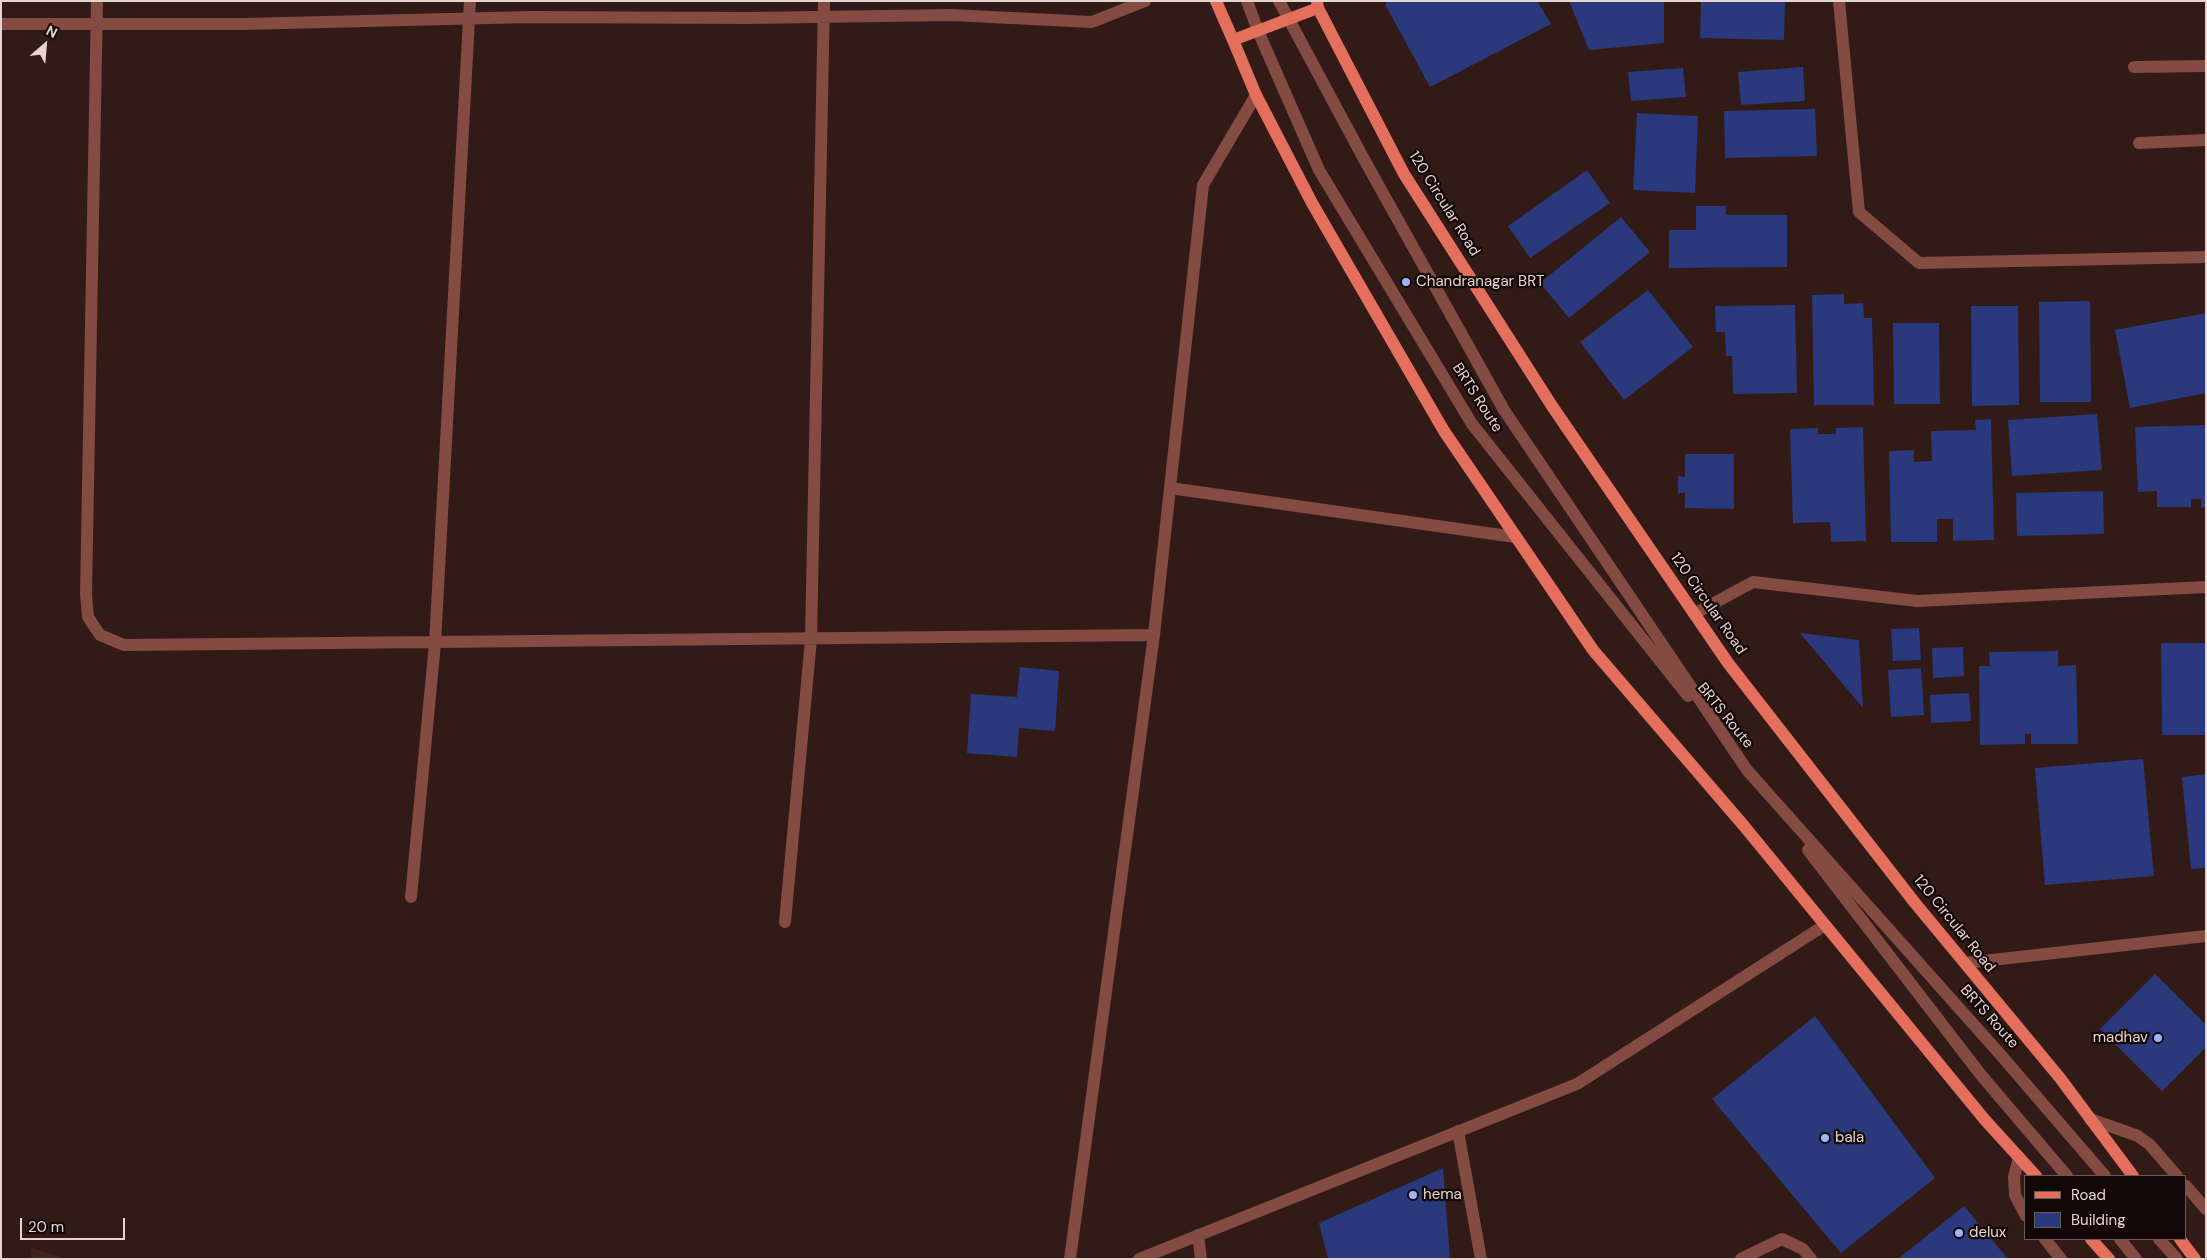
<!DOCTYPE html>
<html>
<head>
<meta charset="utf-8">
<style>
	body { margin:0 }
	#map { position:relative; width:2207px; height:1260px; overflow:hidden; background:#321a16; font-family:"DM Sans",sans-serif }
	canvas { display:block }
	.frame { position:absolute; inset:0; border:2px solid #e6d4d1; pointer-events:none }
	.legend { position:absolute; left:2024px; top:1175px; width:162px; height:65px; box-sizing:border-box; background:#130807; border:1px solid #675a58; margin:0; padding:6px 9px; list-style:none; font-size:15px; color:#e6d4d1 }
	.legend li { display:flex; align-items:center; gap:10px; height:25px }
	.legend b { width:25px; border:1px solid #675a58 }
	.north { position:absolute; left:20px; top:20px; width:50px; height:50px; -webkit-text-stroke:4px #130807; paint-order:stroke; rotate:27deg; font-size:14px; font-weight:700; line-height:20px; text-align:center; color:#e6d4d1 }
	.north::after { content:''; display:block; margin:auto; width:18px; height:22px; background:#e6d4d1; clip-path:polygon(50% 0,100% 100%,50% 72%,0 100%) }
	.scale { position:absolute; left:20px; top:1218px; width:105px; height:22px; box-sizing:border-box; border:2px solid #e6d4d1; border-top:0; padding-left:6px; font-size:15px; line-height:18px; white-space:nowrap; color:#e6d4d1; -webkit-text-stroke:4px #130807; paint-order:stroke }
</style>
</head>
<body>
<div id="map">
<canvas width="2207" height="1260"></canvas>
<div class="frame"></div>
<ul class="legend">
<li><b style="height:6px;background:#e36f5c"></b>Road</li>
<li><b style="height:14px;background:#29397c"></b>Building</li>
</ul>
<div class="north">N</div>
<div class="scale">20 m</div>
</div>
<script>
const context = document.querySelector('canvas').getContext('2d');
context.lineJoin = 'round';
function fill(path, color) {
  context.fillStyle = color;
  context.fill(path, 'evenodd');
}
function shape(rows) {
  const path = new Path2D();
  for (const r of rows) {
    path.moveTo(r[0], r[1]);
    for (let i = 2; i < r.length; i += 2) path.lineTo(r[i], r[i + 1]);
  }
  return path;
}
function stroke(path, color, width, dash) {
  context.strokeStyle = color;
  context.lineWidth = width;
  context.lineCap = dash ? 'butt' : 'round';
  context.setLineDash(dash || []);
  context.stroke(path);
}
function label(font, color, halo, rows, align = 'center') {
  context.font = font + ' "DM Sans",sans-serif';
  context.lineWidth = 4.5;
  context.setLineDash([]);
  context.textBaseline = 'middle';
  context.strokeStyle = halo;
  context.fillStyle = color;
  for (const [text, x, y, turn = 0] of rows) {
    context.save();
    context.translate(x, y);
    context.rotate((+turn || 0) * Math.PI / 180);
    context.textAlign = isNaN(turn) ? turn : align;
    if (halo) context.strokeText(text, 0, 0);
    context.fillText(text, 0, 0);
    context.restore();
  }
}
const built = shape([
	[31,1247,66,1259,30,1259]
]);
const building = shape([
	[1389,1,1537,1,1551,24,1430,87,1385,4],
	[1569,1,1664,1,1664,43,1589,50],
	[1701,1,1785,1,1784,40,1700,38],
	[1803,67,1805,101,1741,105,1738,72],
	[1683,68,1686,97,1631,101,1628,72],
	[1815,109,1817,156,1725,158,1724,111],
	[1637,113,1698,116,1695,193,1633,190],
	[1587,170,1610,203,1530,258,1508,226],
	[1696,206,1726,206,1726,215,1787,215,1787,267,1669,268,1669,230,1696,230],
	[1621,217,1650,252,1569,318,1540,283],
	[1648,290,1693,347,1624,400,1580,342],
	[1844,294,1844,304,1863,303,1864,318,1872,318,1874,405,1814,405,1812,295],
	[2090,301,2091,402,2040,402,2039,302],
	[1795,305,1797,393,1733,394,1732,356,1726,356,1725,332,1716,332,1715,306],
	[1971,306,2018,306,2019,405,1972,406],
	[2206,313,2206,393,2130,408,2115,330],
	[1893,323,1939,323,1940,404,1894,404],
	[2097,414,2102,470,2012,476,2008,420],
	[1991,419,1994,540,1953,541,1953,519,1937,519,1937,542,1891,542,1889,451,1914,450,1914,462,1932,461,1931,431,1976,430,1975,420],
	[2206,425,2206,507,2201,508,2201,499,2191,499,2191,507,2157,507,2157,491,2138,492,2135,427],
	[1863,427,1866,541,1831,542,1830,522,1793,523,1790,429,1818,428,1818,434,1836,434,1836,428],
	[1685,454,1734,454,1734,509,1685,508,1685,493,1678,493,1678,476,1685,477],
	[2103,491,2104,534,2017,536,2016,493],
	[1919,628,1921,660,1893,661,1891,629],
	[1800,633,1859,640,1863,708],
	[2161,643,2206,643,2206,735,2162,735],
	[1963,647,1964,676,1933,678,1932,648],
	[2058,651,2058,666,2076,665,2078,744,2031,744,2031,734,2025,734,2025,744,1980,745,1979,666,1990,666,1989,652],
	[1020,667,1059,671,1055,731,1019,728,1017,757,967,753,971,694,1017,697],
	[1921,668,1924,715,1891,717,1888,670],
	[1969,693,1971,721,1931,723,1930,695],
	[2143,759,2154,876,2045,885,2035,768],
	[2206,774,2206,868,2191,869,2182,777],
	[2155,974,2206,1025,2206,1047,2162,1091,2100,1029],
	[1815,1016,1935,1178,1841,1253,1712,1099],
	[1443,1168,1450,1259,1328,1259,1319,1223],
	[1964,1206,2008,1259,1898,1259]
]);
const service = shape([
	[1247,1,1258,31,1319,170,1472,424,1688,696],
	[1279,1,1365,161,1504,410,1747,770,1999,1053,2105,1176],
	[1808,850,1981,1075,2067,1176],
	[2120,1239,2136,1259],
	[2159,1239,2177,1259]
]);
const minor = shape([
	[97,1,86,594,88,617,100,635,124,645,1154,635,1203,185,1256,95],
	[1839,1,1859,212,1919,263,2206,257],
	[1,24,243,24,530,17,748,18,951,15,1092,22,1145,1],
	[2134,67,2206,66],
	[2139,143,2206,140],
	[1170,488,1515,537],
	[1694,614,1753,582,1917,601,2206,587],
	[411,897,435,643,470,1],
	[785,922,811,639,824,1],
	[1965,963,2206,936],
	[1458,1131,1481,1259],
	[1198,1235,1201,1259],
	[1070,1259,1154,635],
	[1139,1259,1577,1084,1825,925],
	[1741,1259,1782,1239,1803,1249,1811,1259]
]);
const tertiary = shape([
	[2090,1119,2138,1136,2150,1145,2177,1176],
	[2019,1157,2014,1177,2015,1195,2026,1216],
	[2186,1186,2206,1209],
	[2045,1239,2061,1259]
]);
const primary = shape([
	[1216,1,1233,40,1318,8,1317,1],
	[1318,8,1404,174,1552,406,1728,663,1915,903,2060,1078,2133,1176],
	[1233,40,1256,95,1312,203,1444,431,1593,650,1744,826,1985,1120,2036,1176],
	[2091,1239,2109,1259],
	[2180,1239,2195,1259]
]);
const markers = [
	[1406,282,5,"#9cb4fd"],
	[2158,1038,5,"#9cb4fd"],
	[1825,1138,5,"#9cb4fd"],
	[1413,1195,5,"#9cb4fd"],
	[1959,1233,5,"#9cb4fd"]
];
const streetNames = [
	["120 Circular Road",1444,204,58],
	["BRTS Route",1477,398,57],
	["120 Circular Road",1708,604,55],
	["BRTS Route",1725,716,51],
	["120 Circular Road",1954,924,51],
	["BRTS Route",1989,1017,48]
];
const poiNames = [
	["Chandranagar BRT",1416,282],
	["madhav",2148,1038,"right"],
	["bala",1835,1138],
	["hema",1423,1195],
	["delux",1969,1233]
];
fill(built, '#40221d');
fill(building, '#29397c');
stroke(service, '#834b41', 12);
stroke(minor, '#834b41', 12);
stroke(tertiary, '#834b41', 12);
stroke(primary, '#e36f5c', 12);
for (const [x, y, r, color] of markers) {
  const dot = new Path2D();
  dot.arc(x, y, r, 0, 2 * Math.PI);
  context.fillStyle = color;
  context.fill(dot);
  stroke(dot, '#130807', 2);
}
label('15px', '#e6d4d1', '#130807', streetNames);
label('15px', '#e6d4d1', '#130807', poiNames, 'left');
</script>
</body>
</html>
